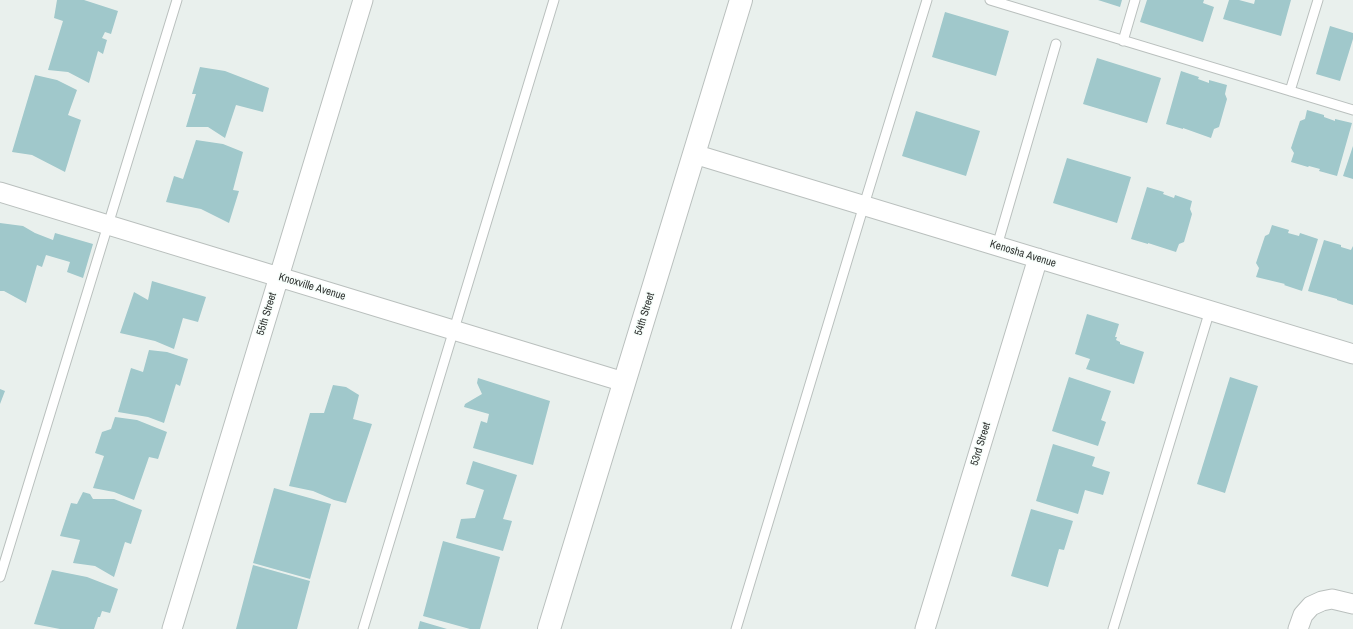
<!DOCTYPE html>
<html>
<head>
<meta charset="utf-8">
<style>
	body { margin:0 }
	canvas { display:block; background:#e9f0ed }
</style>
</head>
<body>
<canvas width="1353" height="629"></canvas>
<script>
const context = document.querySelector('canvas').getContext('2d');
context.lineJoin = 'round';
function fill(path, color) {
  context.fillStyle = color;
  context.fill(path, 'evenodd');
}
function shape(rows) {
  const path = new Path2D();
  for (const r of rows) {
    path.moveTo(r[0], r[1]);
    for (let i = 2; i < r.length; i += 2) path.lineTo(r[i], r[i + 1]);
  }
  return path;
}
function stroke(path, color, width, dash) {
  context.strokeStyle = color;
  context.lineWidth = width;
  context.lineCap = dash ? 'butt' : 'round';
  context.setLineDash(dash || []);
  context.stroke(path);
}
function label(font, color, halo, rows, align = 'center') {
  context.font = font + ' "Archivo Narrow",sans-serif';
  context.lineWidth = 3;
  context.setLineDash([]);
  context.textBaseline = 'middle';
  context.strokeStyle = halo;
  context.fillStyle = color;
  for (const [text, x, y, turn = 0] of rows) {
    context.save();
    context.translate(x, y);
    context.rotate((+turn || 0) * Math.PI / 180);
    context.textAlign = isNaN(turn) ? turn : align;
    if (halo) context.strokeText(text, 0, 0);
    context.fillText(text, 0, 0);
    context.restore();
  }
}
const building = shape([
	[57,0,84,0,118,11,111,34,105,32,102,38,107,40,103,54,98,51,89,83,68,72,48,70,63,21,54,18],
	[1098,0,1122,0,1120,7],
	[1147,0,1204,0,1203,3,1214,7,1203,42,1140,22],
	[1229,0,1239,0,1254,4,1255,0,1291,0,1281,36,1223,19],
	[945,12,1009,31,996,76,932,57],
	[1330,26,1353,33,1353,39,1340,81,1316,74],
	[1097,58,1161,78,1147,123,1083,104],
	[200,67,225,71,269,88,263,112,236,105,225,138,208,127,186,127,196,94,192,94],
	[1181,71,1199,77,1198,79,1209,83,1209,80,1227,85,1225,94,1227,99,1219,127,1214,129,1211,138,1183,128,1183,129,1166,124],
	[35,75,57,80,77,90,68,115,81,120,65,172,32,155,12,152],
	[1307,110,1324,115,1324,117,1335,121,1335,119,1352,123,1337,176,1319,171,1320,169,1309,166,1308,167,1291,162,1294,153,1291,148,1300,121,1305,119],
	[916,111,980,131,966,176,902,156],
	[196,140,223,144,243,152,233,190,239,191,229,223,201,209,166,202,174,176,183,179],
	[1353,146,1353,179,1343,176],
	[1067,158,1131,177,1117,223,1053,203],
	[1147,187,1164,192,1163,194,1174,198,1175,195,1192,201,1190,209,1192,214,1184,242,1179,244,1176,252,1148,243,1148,244,1131,239],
	[0,223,23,226,35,233,53,240,55,233,93,244,83,278,67,272,70,262,46,255,42,267,37,265,26,303,4,291,0,291],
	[1272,225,1289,230,1288,233,1299,236,1300,233,1318,239,1302,291,1284,285,1285,284,1256,277,1259,268,1256,263,1265,236,1269,234],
	[1324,240,1341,245,1341,247,1351,250,1353,246,1353,305,1337,300,1337,299,1308,291],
	[152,281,206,297,198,322,183,318,174,349,155,341,120,333,134,292,148,300],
	[1087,314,1119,324,1115,337,1117,337,1116,340,1120,342,1120,344,1144,352,1134,384,1086,369,1090,359,1075,354],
	[149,350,167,352,188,359,180,386,176,384,164,423,148,417,118,412,131,368,143,372],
	[1069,377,1111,391,1101,420,1106,422,1098,446,1052,431],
	[1230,377,1258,386,1225,493,1197,484],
	[478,378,550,401,533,465,473,448,481,421,487,423,489,414,464,407,465,404,482,394,477,383],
	[333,385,346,387,359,395,353,419,372,424,346,503,334,500,313,491,289,486,310,413,324,413],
	[0,389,5,391,0,404],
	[115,417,137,420,167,432,158,459,149,457,134,500,114,492,93,488,104,456,95,453,102,432,111,429],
	[1053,444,1095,457,1092,466,1110,472,1103,495,1085,490,1078,514,1036,501],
	[473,461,517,475,503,519,512,521,503,551,456,538,461,519,475,518,484,490,466,484],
	[274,488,331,504,310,579,253,563],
	[83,492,90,494,93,499,114,499,142,510,131,544,125,542,114,577,95,566,73,563,80,540,60,536,71,503,77,504],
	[1031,509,1073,521,1064,550,1059,549,1048,587,1011,576],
	[443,541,500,557,480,629,470,629,423,616],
	[253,565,310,581,297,629,236,629],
	[52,570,87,577,118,589,110,613,102,611,100,617,98,617,94,629,60,629,34,624],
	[420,621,447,629,418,629]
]);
const service = shape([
	[990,0,1353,110],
	[1123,41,1135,0],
	[1290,91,1318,0],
	[997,246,1056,44],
	[0,577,177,0],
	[363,629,554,0],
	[736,629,864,205,927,0],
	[1113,629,1210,310]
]);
const minor = shape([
	[694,154,1353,354],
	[0,192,624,382],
	[172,629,363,0],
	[925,629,1038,258],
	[1298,629,1303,615,1311,606,1322,601,1332,599,1353,604]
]);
const tertiary = shape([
	[549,629,741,0]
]);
const streetNames = [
	["Kenosha Avenue",1023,254,17],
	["Knoxville Avenue",312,287,17],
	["55th Street",267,314,-73],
	["54th Street",645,314,-73],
	["53rd Street",981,444,-73]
];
fill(building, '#a0c8cb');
stroke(service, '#bac0be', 11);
stroke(minor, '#bac0be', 21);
stroke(tertiary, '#bac0be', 24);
stroke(service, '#fff', 9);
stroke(minor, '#fff', 19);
stroke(tertiary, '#fff', 22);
label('11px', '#303331', '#f7fefb', streetNames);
</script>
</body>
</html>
